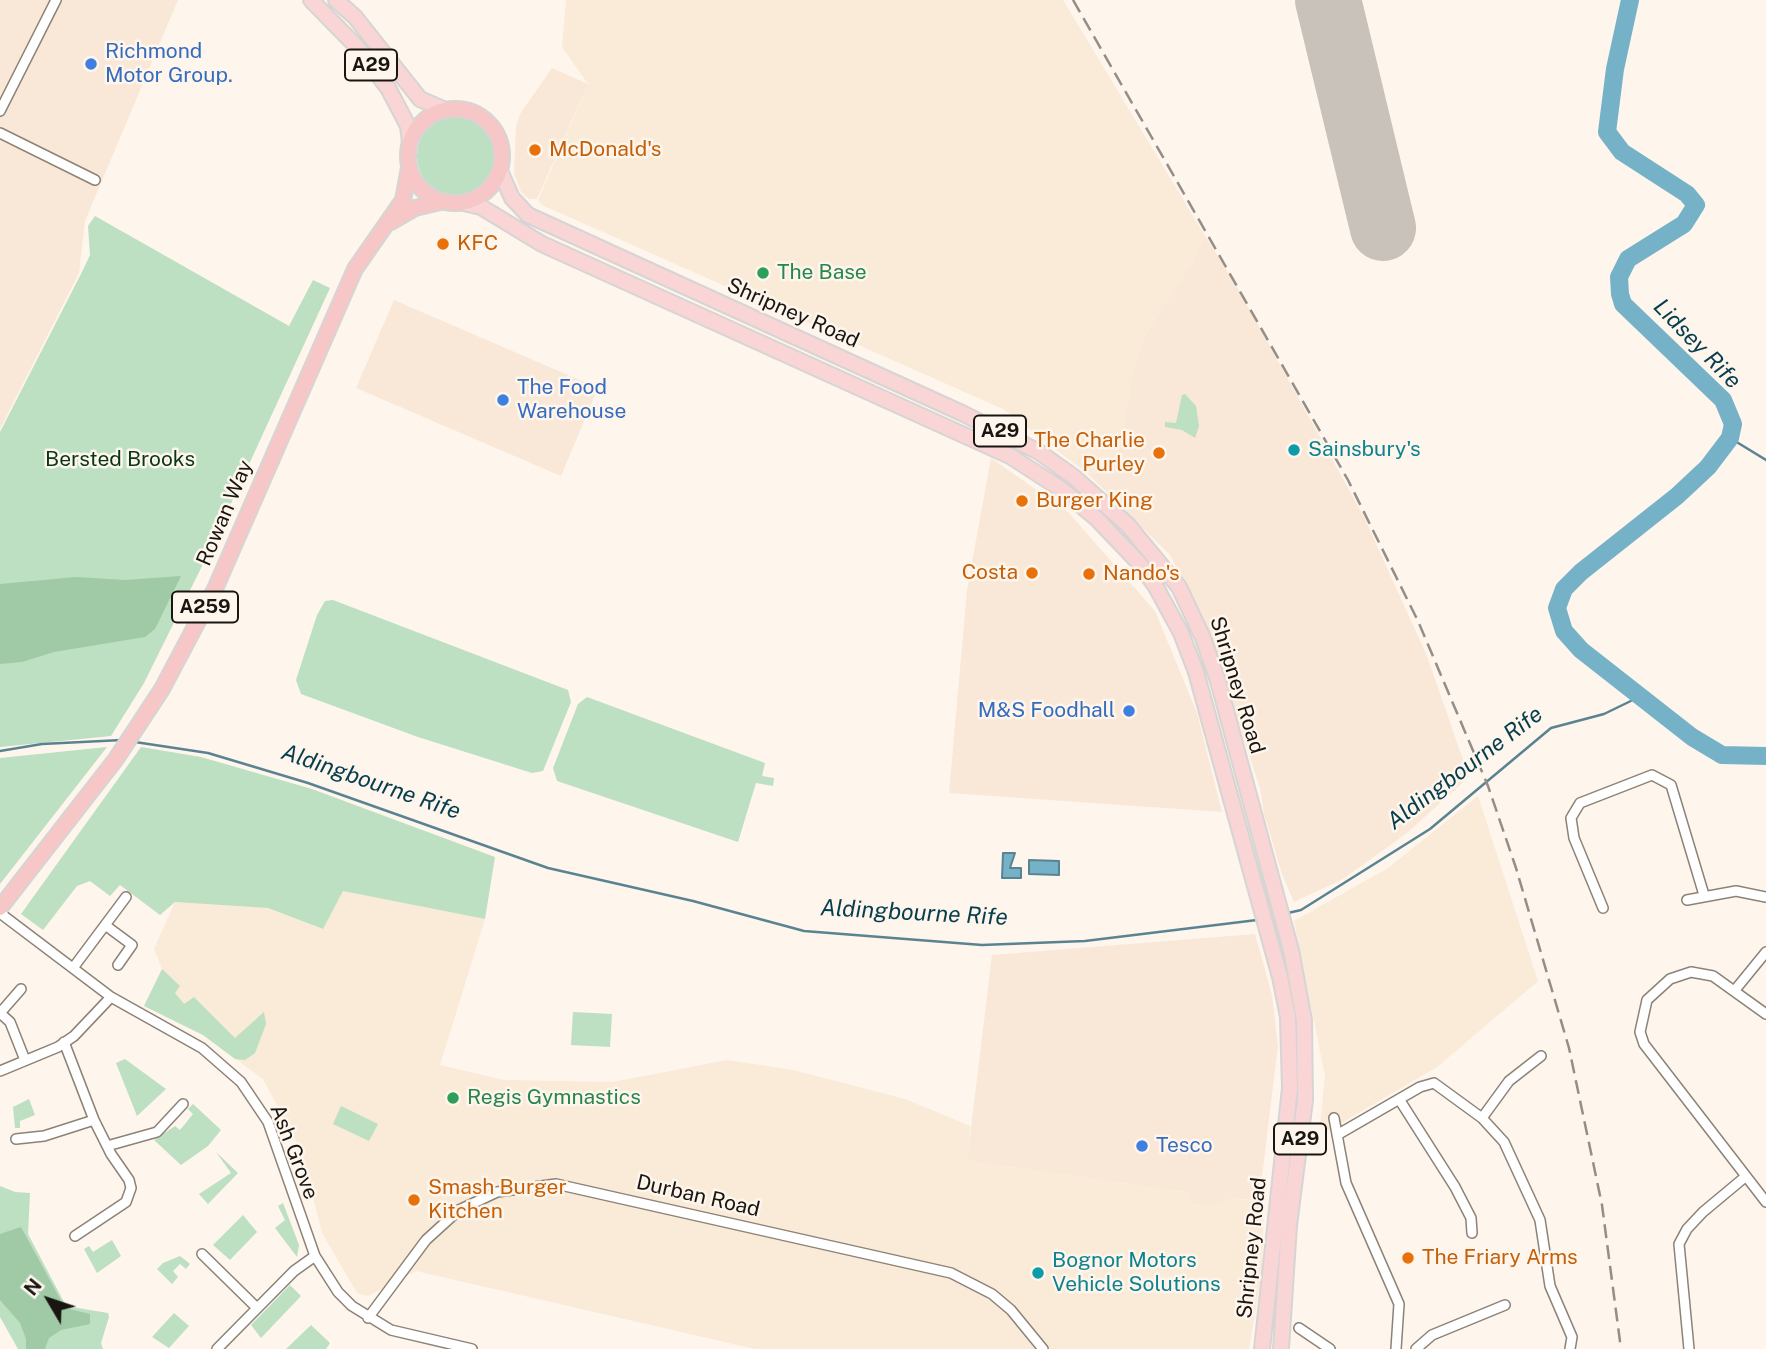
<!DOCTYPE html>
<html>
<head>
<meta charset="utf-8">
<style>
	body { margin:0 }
	#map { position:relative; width:1766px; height:1349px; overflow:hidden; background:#fef5ec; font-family:"Public Sans",sans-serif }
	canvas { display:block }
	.north { position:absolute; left:14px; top:1265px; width:70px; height:70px; -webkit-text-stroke:5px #fef5ec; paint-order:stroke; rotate:309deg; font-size:19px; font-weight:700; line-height:28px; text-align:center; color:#191612 }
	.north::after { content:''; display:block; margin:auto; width:24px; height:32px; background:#191612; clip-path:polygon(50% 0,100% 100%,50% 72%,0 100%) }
</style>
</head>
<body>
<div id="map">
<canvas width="1766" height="1349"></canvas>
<div class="north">N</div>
</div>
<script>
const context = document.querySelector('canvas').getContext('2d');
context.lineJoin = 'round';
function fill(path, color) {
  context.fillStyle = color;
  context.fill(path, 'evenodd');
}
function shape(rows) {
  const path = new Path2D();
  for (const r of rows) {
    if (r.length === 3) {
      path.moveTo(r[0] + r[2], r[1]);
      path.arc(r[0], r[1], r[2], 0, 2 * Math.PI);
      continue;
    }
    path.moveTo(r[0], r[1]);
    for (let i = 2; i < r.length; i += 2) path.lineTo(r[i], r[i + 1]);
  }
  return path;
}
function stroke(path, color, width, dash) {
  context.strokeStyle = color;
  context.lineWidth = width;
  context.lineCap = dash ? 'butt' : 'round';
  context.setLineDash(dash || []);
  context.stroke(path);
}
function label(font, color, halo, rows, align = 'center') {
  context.font = font + ' "Public Sans",sans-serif';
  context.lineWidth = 5;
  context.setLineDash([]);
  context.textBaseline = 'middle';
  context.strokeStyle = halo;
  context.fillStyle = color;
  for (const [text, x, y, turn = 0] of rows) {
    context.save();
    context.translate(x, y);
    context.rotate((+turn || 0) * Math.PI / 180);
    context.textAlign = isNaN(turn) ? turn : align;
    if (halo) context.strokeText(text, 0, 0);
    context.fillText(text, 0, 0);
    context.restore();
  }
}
const built = shape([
	[0,0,178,0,85,221,79,273,0,429],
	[552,68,588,84,537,199,529,199,521,192,514,173,516,127,520,114],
	[1205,236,1236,285,1364,517,1427,656,1469,777,1407,833,1343,879,1294,902,1282,874,1264,814,1260,788,1206,625,1170,555,1088,474,1113,471,1134,367,1145,335,1189,267],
	[394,300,598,388,561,476,356,388],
	[991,458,1068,512,1155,611,1197,713,1222,812,949,793,967,590],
	[1255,934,1272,995,1278,1046,1259,1201,1233,1198,1215,1206,1189,1204,1190,1193,967,1161,992,955]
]);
const industrial = shape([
	[566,0,1063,0,1205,236,1189,267,1145,335,1134,367,1117,469,1088,474,1003,409,542,205,538,200,588,84,562,47],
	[1478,796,1538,981,1437,1067,1319,1136,1325,1076,1294,921,1388,868],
	[343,891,485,919,440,1065,504,1080,613,1082,727,1060,793,1070,905,1099,970,1126,968,1161,1190,1193,1189,1204,1215,1206,1233,1198,1264,1203,1262,1270,1249,1349,755,1349,416,1271,368,1296,357,1293,322,1233,302,1152,263,1079,203,1035,144,1006,162,969,154,949,175,902,268,908,322,929]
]);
const green = shape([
	[457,156,40],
	[95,216,289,326,313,280,330,288,205,560,144,683,111,736,0,747,0,432,82,272,90,255,88,226],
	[1185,394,1196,406,1199,426,1195,438,1182,430,1165,427,1165,422,1176,423,1182,395],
	[333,600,568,690,571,702,543,771,532,773,418,737,301,694,296,680,317,615,325,601],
	[587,697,765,763,762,776,774,778,773,786,756,783,738,842,557,781,553,768,578,704],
	[107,747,0,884,0,758],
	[141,747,201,757,312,789,495,857,485,919,343,891,323,929,268,908,175,902,160,915,120,885,110,896,90,881,77,886,43,930,21,914],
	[162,969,180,986,175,993,184,1004,194,997,235,1038,264,1012,266,1024,255,1053,245,1060,235,1059,203,1035,144,1006],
	[573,1012,612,1014,610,1047,571,1045],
	[125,1059,166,1089,137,1116,116,1063],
	[29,1099,35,1115,20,1121,20,1128,15,1128,13,1107],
	[193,1104,221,1130,208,1146,181,1165,154,1140,175,1126,180,1130,193,1114,188,1109],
	[341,1106,378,1124,369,1141,333,1124],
	[216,1152,238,1173,208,1204,199,1194,231,1173],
	[0,1186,15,1192,30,1193,28,1234,66,1306,108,1313,109,1317,101,1343,103,1349,18,1349,0,1317],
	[283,1203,299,1245,297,1257,275,1228,285,1220,278,1206],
	[243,1215,257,1232,230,1260,213,1245],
	[112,1240,121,1256,97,1273,84,1249,89,1246,93,1252],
	[180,1256,190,1264,186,1269,180,1264,173,1271,178,1277,172,1284,157,1269,163,1263],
	[290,1285,301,1296,261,1338,251,1325],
	[174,1313,189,1326,169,1348,152,1337],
	[311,1325,330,1343,326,1349,286,1349]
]);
const forest = shape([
	[181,576,155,629,145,637,54,652,22,662,0,664,0,584,76,577,125,580],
	[21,1227,65,1308,90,1314,90,1324,61,1330,49,1338,45,1349,26,1349,26,1339,20,1323,0,1300,0,1234]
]);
const water = shape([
	[1003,853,1015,853,1010,868,1021,868,1021,878,1002,878,1003,853],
	[1029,860,1059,861,1059,875,1029,874,1029,860]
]);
const stream = shape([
	[1730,438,1766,460],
	[135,742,208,753,308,783,548,868,693,901,804,931,982,945,1085,941,1257,920],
	[0,751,42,744,122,740],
	[1288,913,1301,910,1430,829,1551,728,1604,714,1639,697]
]);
const river = shape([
	[1630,0,1615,69,1607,132,1622,152,1687,194,1696,205,1684,224,1628,259,1619,277,1620,294,1623,304,1723,400,1733,424,1730,438,1708,467,1677,496,1581,572,1564,589,1557,608,1564,631,1581,650,1692,737,1722,755,1766,756]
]);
const runway = shape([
	[1328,0,1383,228]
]);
const minor = shape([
	[0,111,56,0],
	[0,133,95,180],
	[1687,900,1736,891,1766,897],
	[1603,908,1574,838,1571,818,1580,803,1652,775,1671,785,1704,895],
	[0,913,111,997,202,1048,241,1082,268,1122,315,1256,338,1292,352,1306,391,1330,472,1349],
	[105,925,132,945,118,965],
	[73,968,126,897],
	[1735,990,1766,952],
	[0,1013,10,1022,25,1060],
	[0,1013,21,989],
	[1766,1014,1713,976,1691,972,1670,979,1647,1000,1640,1032,1644,1044,1766,1202],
	[64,1042,94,1120,111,1154,129,1180,131,1188,126,1202,75,1236],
	[0,1071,58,1047,74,1036,111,997],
	[1399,1099,1455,1187,1471,1218,1472,1233],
	[1334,1118,1346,1183,1399,1304,1396,1349],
	[1482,1118,1509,1081,1541,1056],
	[1337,1135,1420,1087,1434,1083,1482,1118,1504,1142,1540,1220,1550,1286,1572,1337,1570,1349],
	[16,1139,44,1136,94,1120],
	[107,1146,157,1132,183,1104],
	[202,1254,257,1308],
	[368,1318,426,1240,459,1210,497,1192,556,1184,951,1273,992,1294,1011,1310,1043,1349],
	[1299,1328,1330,1349],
	[217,1349,294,1271,315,1256],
	[1416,1349,1432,1335,1505,1305],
	[1689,1349,1679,1244,1687,1229,1703,1212,1745,1177]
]);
const primary = shape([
	[311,0,356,46,388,88,408,126,410,143],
	[336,0,355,17,420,99,445,110],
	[500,171,512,198,528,215,964,414,1039,452,1074,477,1128,525,1179,587,1203,638,1218,681,1291,950,1304,1020,1305,1100,1289,1225,1281,1349],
	[464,203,481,207,542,244,1010,456,1061,489,1096,518,1139,563,1156,587,1181,633,1196,672,1280,977,1288,1017,1290,1088,1262,1349]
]);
const trunk = shape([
	[455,156,47],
	[391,222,415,208,440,202],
	[0,908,116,759,162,689,215,589,355,269,403,200,409,168]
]);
const rail = shape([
	[1073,0,1348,480,1418,621,1488,786,1516,868,1569,1048,1602,1205,1621,1349]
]);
const markers = [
	[91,64,7,"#3f7fe0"],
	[535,150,7,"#e8710a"],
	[443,244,7,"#e8710a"],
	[763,273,7,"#2e9e5b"],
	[503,400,7,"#3f7fe0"],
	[1294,450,7,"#0f9aa8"],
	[1159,453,7,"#e8710a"],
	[1022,501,7,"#e8710a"],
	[1032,573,7,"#e8710a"],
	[1089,574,7,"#e8710a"],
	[1129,711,7,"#3f7fe0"],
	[453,1098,7,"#2e9e5b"],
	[1142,1146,7,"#3f7fe0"],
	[414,1200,7,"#e8710a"],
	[1408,1258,7,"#e8710a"],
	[1038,1273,7,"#0f9aa8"]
];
const shields = [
	[371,65,52],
	[1000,431,52],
	[205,607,66],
	[1300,1139,52]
];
const shieldNames = [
	["A29",371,65],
	["A29",1000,431],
	["A259",205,607],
	["A29",1300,1139]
];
const shopNames = [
	["Richmond",105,52],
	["Motor Group.",105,76],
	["The Food",517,388],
	["Warehouse",517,412],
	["M&S Foodhall",1115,711,"right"],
	["Tesco",1156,1146]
];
const foodNames = [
	["McDonald's",549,150],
	["KFC",457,244],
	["The Charlie",1145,441,"right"],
	["Purley",1145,465,"right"],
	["Burger King",1036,501],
	["Costa",1018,573,"right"],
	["Nando's",1103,574],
	["Smash Burger",428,1188],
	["Kitchen",428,1212],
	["The Friary Arms",1422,1258]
];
const leisureNames = [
	["The Base",777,273],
	["Regis Gymnastics",467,1098]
];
const streetNames = [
	["Shripney Road",793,313,24],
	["Rowan Way",225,513,-67],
	["Shripney Road",1237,685,73],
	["Ash Grove",294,1152,69],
	["Durban Road",698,1196,13],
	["Shripney Road",1252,1248,-84]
];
const cultureNames = [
	["Sainsbury's",1308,450],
	["Bognor Motors",1052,1261],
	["Vehicle Solutions",1052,1285]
];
const parkNames = [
	["Bersted Brooks",120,460]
];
const waterNames = [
	["Lidsey Rife",1697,344,46],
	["Aldingbourne Rife",1465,768,-37],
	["Aldingbourne Rife",371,782,19],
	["Aldingbourne Rife",914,913,3]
];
fill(built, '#f9e8d7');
fill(industrial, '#faead8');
fill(green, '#bddfc2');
fill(forest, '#9fcaa5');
fill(water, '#76b2c7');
stroke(water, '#5a8391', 2);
stroke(stream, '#5a8391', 2.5);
stroke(river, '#76b2c7', 18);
stroke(runway, '#c9c2ba', 66);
stroke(minor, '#8c8277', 12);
stroke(primary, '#d6d5d4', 18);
stroke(trunk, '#d6d5d4', 18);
stroke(minor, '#fff', 9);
stroke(primary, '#f9d5d6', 14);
stroke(trunk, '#f7c7c8', 14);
stroke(rail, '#948e87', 2.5, [14, 7]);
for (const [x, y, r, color] of markers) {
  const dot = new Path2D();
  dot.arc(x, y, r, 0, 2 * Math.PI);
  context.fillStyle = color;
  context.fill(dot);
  stroke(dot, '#fef5ec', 2.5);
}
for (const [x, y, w] of shields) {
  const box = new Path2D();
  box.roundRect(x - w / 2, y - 15.5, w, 31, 5);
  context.fillStyle = '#fef5ec';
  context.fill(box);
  stroke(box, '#191612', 2);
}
label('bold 19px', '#191612', null, shieldNames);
label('21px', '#366cbe', '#fef5ec', shopNames, 'left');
label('21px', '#c56008', '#fef5ec', foodNames, 'left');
label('21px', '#27864d', '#fef5ec', leisureNames, 'left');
label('21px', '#191612', '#fef5ec', streetNames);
label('21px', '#0d838f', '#fef5ec', cultureNames, 'left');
label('21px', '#063815', '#fef5ec', parkNames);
label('italic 23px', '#063e4d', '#fef5ec', waterNames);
</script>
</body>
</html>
